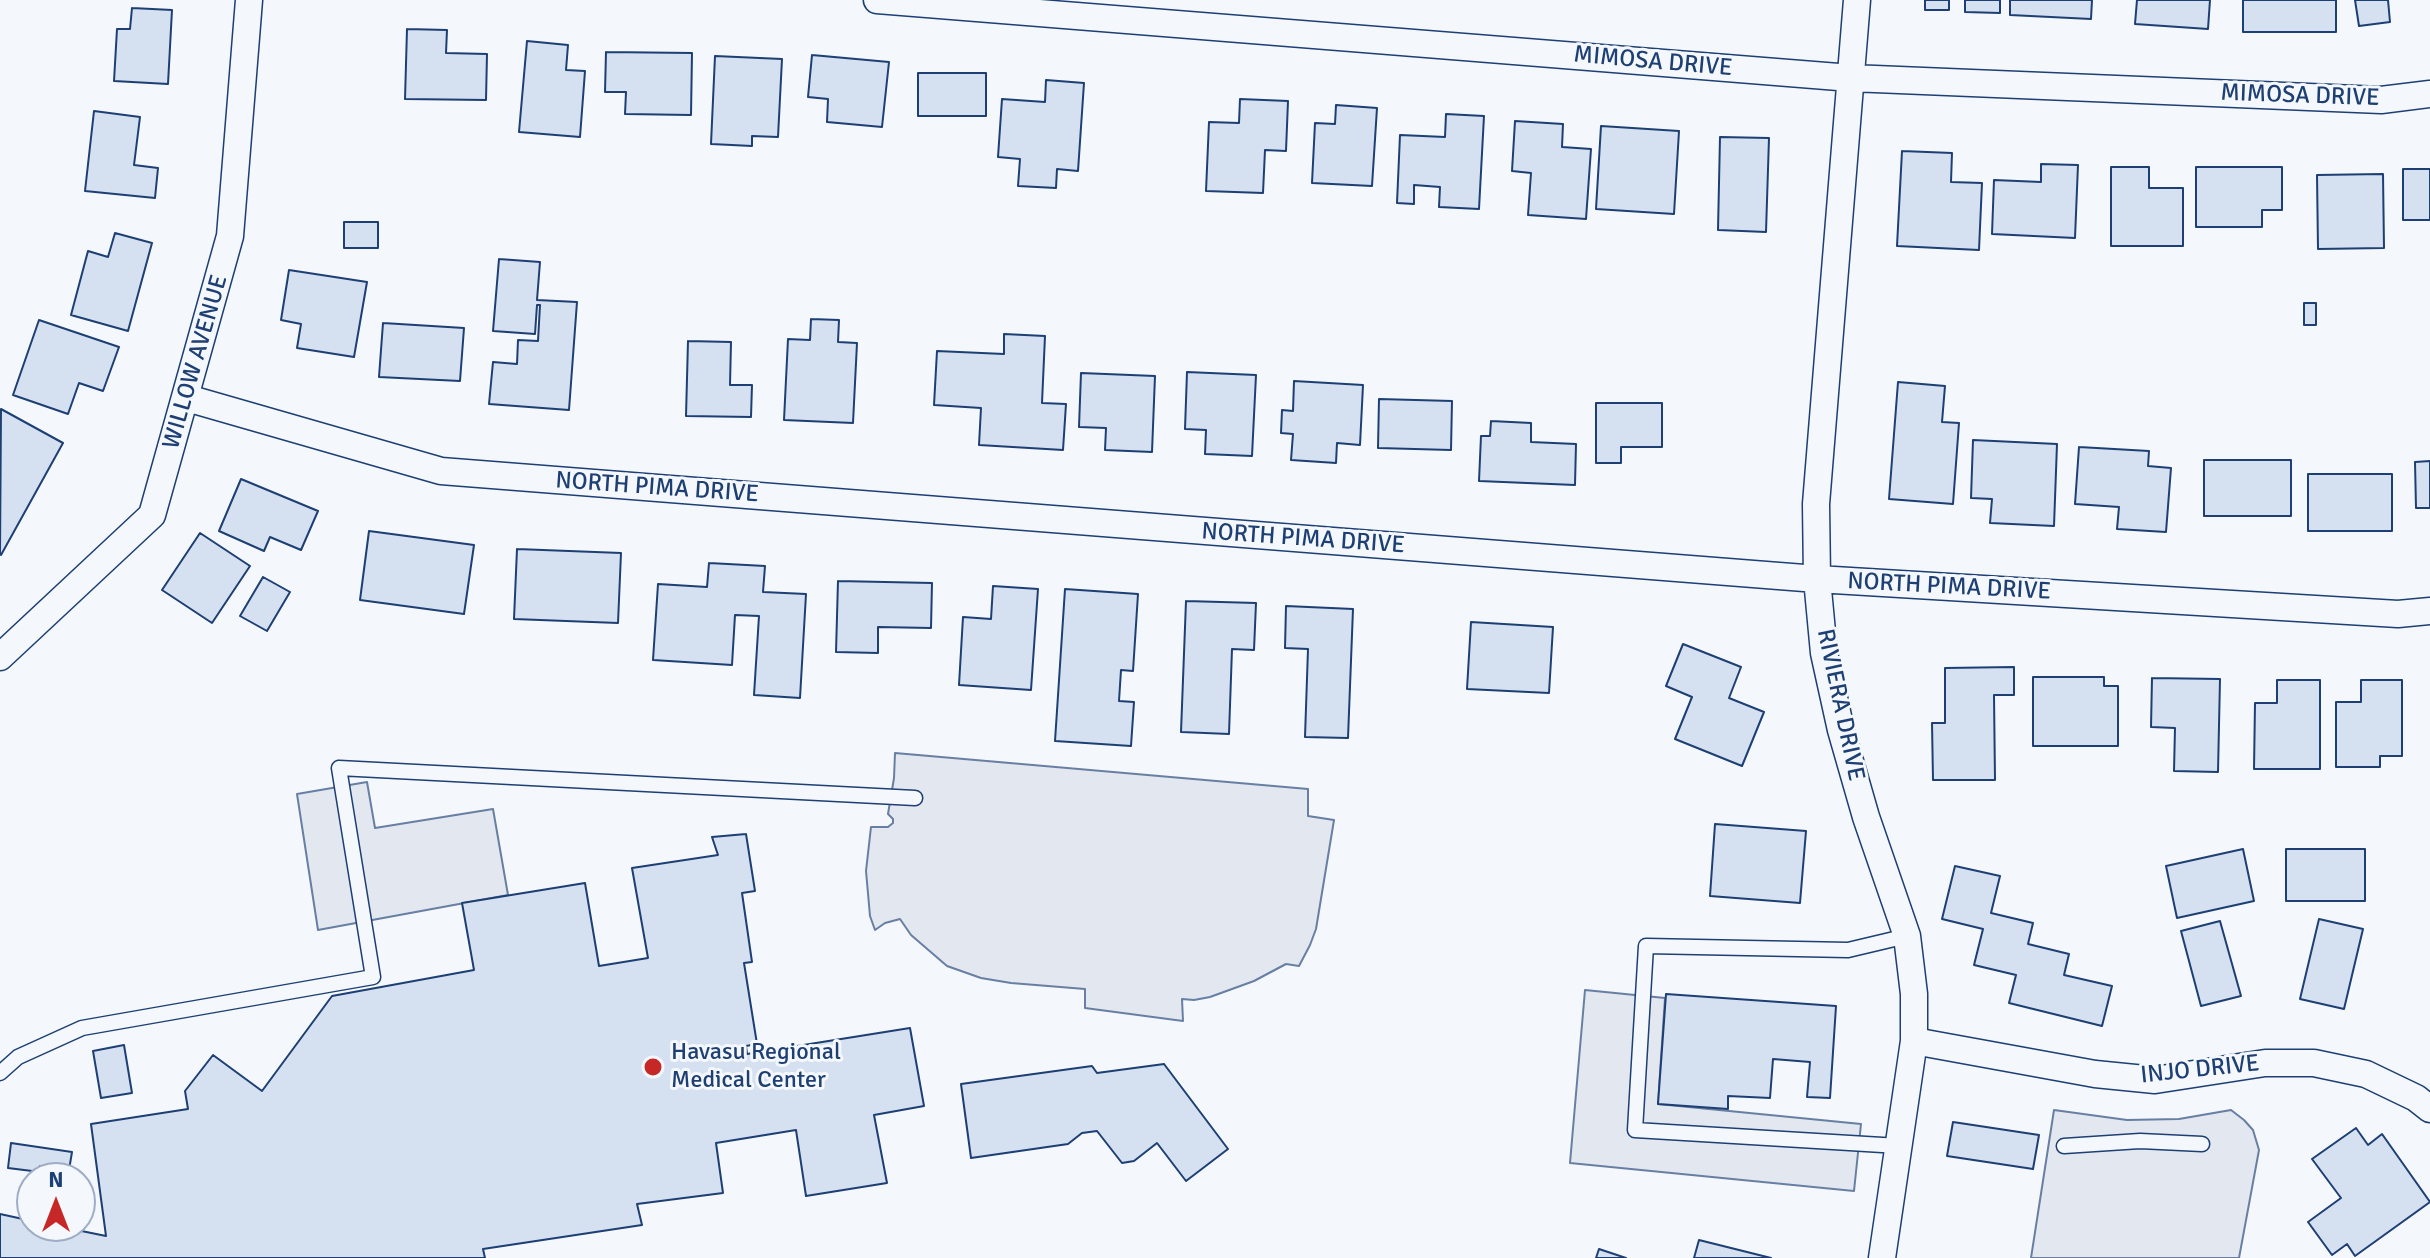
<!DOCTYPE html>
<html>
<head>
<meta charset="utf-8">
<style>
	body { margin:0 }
	#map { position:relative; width:2430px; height:1258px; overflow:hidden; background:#f4f7fb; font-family:Signika,sans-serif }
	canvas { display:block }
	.north { position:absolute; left:16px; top:1162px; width:80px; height:80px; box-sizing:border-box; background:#f4f7fb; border:2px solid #9eadc5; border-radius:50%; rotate:0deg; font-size:22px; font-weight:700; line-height:32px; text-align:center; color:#1d3f73 }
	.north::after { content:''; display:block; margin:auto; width:28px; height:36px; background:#c62828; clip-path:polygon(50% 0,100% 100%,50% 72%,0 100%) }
</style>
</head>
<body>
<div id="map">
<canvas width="2430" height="1258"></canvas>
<div class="north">N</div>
</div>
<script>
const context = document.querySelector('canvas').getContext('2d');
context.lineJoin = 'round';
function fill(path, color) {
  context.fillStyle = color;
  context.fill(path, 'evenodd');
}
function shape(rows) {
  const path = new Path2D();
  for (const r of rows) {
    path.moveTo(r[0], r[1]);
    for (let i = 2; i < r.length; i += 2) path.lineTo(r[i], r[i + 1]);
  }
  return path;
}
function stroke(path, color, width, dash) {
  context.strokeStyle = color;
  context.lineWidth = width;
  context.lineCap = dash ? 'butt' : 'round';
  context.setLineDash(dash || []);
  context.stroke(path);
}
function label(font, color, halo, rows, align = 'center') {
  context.font = font + ' Signika,sans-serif';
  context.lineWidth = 6;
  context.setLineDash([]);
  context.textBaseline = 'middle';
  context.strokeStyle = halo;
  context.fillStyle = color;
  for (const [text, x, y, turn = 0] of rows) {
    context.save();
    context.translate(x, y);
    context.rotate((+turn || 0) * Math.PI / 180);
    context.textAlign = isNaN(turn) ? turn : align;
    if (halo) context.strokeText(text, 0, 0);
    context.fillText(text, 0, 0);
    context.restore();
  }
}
const parking = shape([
	[895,753,1308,789,1308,816,1334,820,1316,929,1310,945,1299,966,1286,964,1254,981,1210,997,1194,1000,1182,999,1183,1021,1085,1008,1085,989,1011,983,981,978,947,966,911,935,900,919,885,923,875,930,870,916,866,871,871,827,888,827,893,823,893,819,888,814,894,778,895,753],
	[367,782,375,828,493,809,508,895,318,930,297,794,367,782],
	[1585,990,1665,998,1658,1104,1861,1124,1854,1191,1570,1163,1585,990],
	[2054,1110,2127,1120,2179,1119,2231,1110,2244,1120,2253,1130,2259,1150,2239,1258,2031,1258,2054,1110]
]);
const building = shape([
	[1925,0,1949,0,1949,10,1925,10,1925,0],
	[1965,0,2000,0,2000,13,1965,12,1965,0],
	[2010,0,2092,0,2091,19,2010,15,2010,0],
	[2137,0,2210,0,2208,29,2135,24,2137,0],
	[2243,0,2336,0,2336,32,2243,32,2243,0],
	[2355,0,2388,0,2390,22,2359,26,2355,0],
	[132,8,172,10,168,84,114,81,117,29,130,29,132,8],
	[407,29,447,30,446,53,487,54,486,100,405,99,407,29],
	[527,41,568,45,566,70,585,71,580,137,519,132,527,41],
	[606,52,692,53,691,115,625,114,626,92,605,92,606,52],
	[812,55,889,62,882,127,827,122,828,99,808,97,812,55],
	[715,56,782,59,778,137,752,136,752,146,711,144,715,56],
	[918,73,986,73,986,116,918,116,918,73],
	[1046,80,1084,83,1078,171,1057,169,1056,188,1018,186,1020,159,998,157,1002,99,1045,102,1046,80],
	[1240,99,1288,101,1286,151,1265,150,1263,193,1206,191,1209,122,1239,123,1240,99],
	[1336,105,1377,108,1372,186,1312,183,1315,123,1335,124,1336,105],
	[94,111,140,117,134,165,158,168,155,198,85,191,94,111],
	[1446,114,1484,116,1479,209,1439,207,1440,187,1414,185,1414,204,1397,203,1400,135,1445,137,1446,114],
	[1515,121,1563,124,1562,147,1591,149,1586,219,1528,215,1531,173,1512,171,1515,121],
	[1601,126,1679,131,1674,214,1596,209,1601,126],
	[1720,137,1769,138,1766,232,1718,230,1720,137],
	[1902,151,1952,153,1951,182,1982,183,1979,250,1897,246,1902,151],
	[2041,164,2078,165,2075,238,1992,234,1994,180,2041,182,2041,164],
	[2111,167,2149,167,2149,188,2183,188,2183,246,2111,246,2111,167],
	[2196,167,2282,167,2282,210,2262,210,2262,227,2196,227,2196,167],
	[2403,169,2430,169,2430,220,2403,220,2403,169],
	[2383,174,2384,248,2318,249,2317,175,2383,174],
	[344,222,378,222,378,248,344,248,344,222],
	[115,233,152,243,128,331,71,315,88,251,108,257,115,233],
	[499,259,540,262,537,300,577,302,569,410,489,404,493,362,517,364,518,340,538,341,540,305,537,305,535,334,493,331,499,259],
	[289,270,367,282,354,357,297,348,301,324,281,320,289,270],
	[2304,303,2316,303,2316,325,2304,325,2304,303],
	[811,319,839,320,838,342,857,343,853,423,784,420,788,339,810,340,811,319],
	[39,320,119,347,103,391,79,383,68,414,13,395,39,320],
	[383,323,464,328,460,381,379,377,383,323],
	[1004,334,1045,336,1042,403,1066,404,1063,450,979,445,981,408,934,405,937,351,1004,354,1004,334],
	[688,341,731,342,730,385,752,385,751,417,686,416,688,341],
	[1187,372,1256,375,1252,456,1205,454,1206,430,1185,429,1187,372],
	[1081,373,1155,376,1152,452,1105,450,1106,428,1079,427,1081,373],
	[1294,381,1363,385,1360,445,1337,443,1336,463,1291,460,1293,434,1281,433,1282,410,1293,411,1294,381],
	[1898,382,1945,386,1942,422,1959,423,1953,504,1889,499,1898,382],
	[1379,399,1452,401,1451,450,1378,448,1379,399],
	[1596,403,1662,403,1662,447,1621,447,1621,463,1596,463,1596,403],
	[1,409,63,443,1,555,0,554,1,409],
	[1491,421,1531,423,1531,442,1576,444,1575,485,1479,481,1481,436,1490,436,1491,421],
	[1973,440,2057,444,2054,526,1990,523,1992,499,1971,498,1973,440],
	[2079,447,2149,451,2148,466,2171,468,2166,532,2117,529,2119,507,2075,504,2079,447],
	[2204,460,2291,460,2291,516,2204,516,2204,460],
	[2430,461,2430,508,2416,508,2415,462,2430,461],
	[2308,474,2392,474,2392,531,2308,531,2308,474],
	[241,479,318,511,301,550,270,537,264,551,219,531,241,479],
	[369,531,474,545,464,614,360,600,369,531],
	[200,533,250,566,212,623,162,590,200,533],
	[517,549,621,553,618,623,514,619,517,549],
	[709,563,765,566,763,592,806,594,800,698,754,695,759,616,735,615,732,665,653,660,658,584,707,587,709,563],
	[263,577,290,592,267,631,240,616,263,577],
	[838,581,932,583,931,628,878,627,878,653,836,652,838,581],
	[993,586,1038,589,1031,690,959,685,963,617,991,619,993,586],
	[1065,589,1138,594,1133,671,1121,670,1119,701,1134,702,1131,746,1055,741,1065,589],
	[1186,601,1256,603,1254,650,1232,649,1229,734,1181,732,1186,601],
	[1286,606,1353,609,1348,738,1305,737,1308,649,1285,648,1286,606],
	[1471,622,1553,627,1549,693,1467,689,1471,622],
	[1683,644,1741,667,1729,698,1764,712,1742,766,1675,739,1692,697,1666,686,1683,644],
	[2014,667,2014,695,1994,695,1995,780,1933,780,1932,723,1945,723,1945,668,2014,667],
	[2033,677,2104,677,2104,686,2118,686,2118,746,2033,746,2033,677],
	[2152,678,2220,679,2218,772,2174,771,2175,728,2151,727,2152,678],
	[2277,680,2320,680,2320,769,2254,769,2255,703,2277,703,2277,680],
	[2361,680,2402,680,2402,756,2380,756,2380,767,2336,767,2336,702,2361,702,2361,680],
	[1715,824,1806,831,1800,903,1710,896,1715,824],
	[746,834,755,891,742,893,752,962,744,963,757,1044,746,1046,747,1054,910,1028,924,1106,874,1115,887,1183,806,1196,796,1130,716,1143,723,1193,637,1204,642,1225,483,1249,485,1258,0,1258,0,1214,32,1221,32,1226,57,1226,106,1236,91,1124,188,1109,185,1091,213,1055,262,1091,332,996,474,970,462,903,585,883,599,966,648,958,632,868,718,855,712,837,746,834],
	[2243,849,2254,901,2177,918,2166,866,2243,849],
	[2286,849,2365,849,2365,901,2286,901,2286,849],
	[1955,866,2000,876,1991,913,2033,923,2028,944,2069,954,2064,975,2112,986,2102,1026,2009,1003,2016,975,1974,965,1983,929,1942,919,1955,866],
	[2319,919,2363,929,2344,1009,2300,999,2319,919],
	[2220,921,2241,996,2201,1006,2181,931,2220,921],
	[1666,994,1836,1006,1830,1098,1807,1097,1810,1062,1773,1059,1770,1098,1728,1096,1728,1109,1658,1104,1666,994],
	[124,1045,132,1093,101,1098,93,1051,124,1045],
	[1164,1064,1228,1149,1186,1181,1157,1143,1134,1161,1122,1163,1097,1131,1082,1133,1068,1144,971,1158,961,1084,1092,1066,1097,1073,1164,1064],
	[1953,1122,2039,1135,2033,1169,1947,1156,1953,1122],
	[2356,1128,2368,1145,2382,1134,2430,1202,2355,1256,2347,1244,2332,1255,2308,1222,2341,1198,2312,1159,2356,1128],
	[11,1143,72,1152,69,1170,40,1166,40,1172,8,1168,11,1143],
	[1699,1240,1771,1258,1694,1258,1699,1240],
	[1599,1249,1626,1258,1596,1258,1599,1249]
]);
const lane = shape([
	[0,1073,18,1057,82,1028,373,977,339,768,915,798],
	[1899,1146,1635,1130,1646,946,1848,950,1907,936],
	[2064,1146,2140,1141,2202,1144]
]);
const street = shape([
	[877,0,1851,78,2381,100,2430,94],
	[1857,0,1816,504,1817,579,1824,653,1841,730,1866,817,1907,936,1914,994,1914,1041,1882,1258],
	[187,398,441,471,1817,579,2398,614,2430,611],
	[0,657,152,515,230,236,249,0],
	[1914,1041,2095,1074,2155,1080,2265,1063,2314,1063,2366,1074,2416,1098,2430,1109]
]);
const markers = [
	[653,1067,10,"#c62828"]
];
const streetNames = [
	["MIMOSA DRIVE",1653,62,5],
	["MIMOSA DRIVE",2300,96,2],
	["WILLOW AVENUE",196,362,-74],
	["NORTH PIMA DRIVE",657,488,4],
	["NORTH PIMA DRIVE",1303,539,4],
	["NORTH PIMA DRIVE",1949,587,3],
	["RIVIERA DRIVE",1840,705,78],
	["INJO DRIVE",2200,1070,-6]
];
const poiNames = [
	["Havasu Regional",671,1053],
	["Medical Center",671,1081]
];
fill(parking, '#e3e8f0');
stroke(parking, '#687fa3', 2);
fill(building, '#d5e0f0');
stroke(building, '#1d3f73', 2);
stroke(lane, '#1d3f73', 17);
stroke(street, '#1d3f73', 29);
stroke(lane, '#f4f7fb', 14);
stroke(street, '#f4f7fb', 26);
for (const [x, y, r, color] of markers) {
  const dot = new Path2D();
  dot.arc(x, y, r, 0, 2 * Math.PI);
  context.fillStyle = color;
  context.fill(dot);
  stroke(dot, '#f4f7fb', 3);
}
label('24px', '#1d3f73', '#f4f7fb', streetNames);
label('24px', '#1d3f73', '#f4f7fb', poiNames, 'left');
</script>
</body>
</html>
